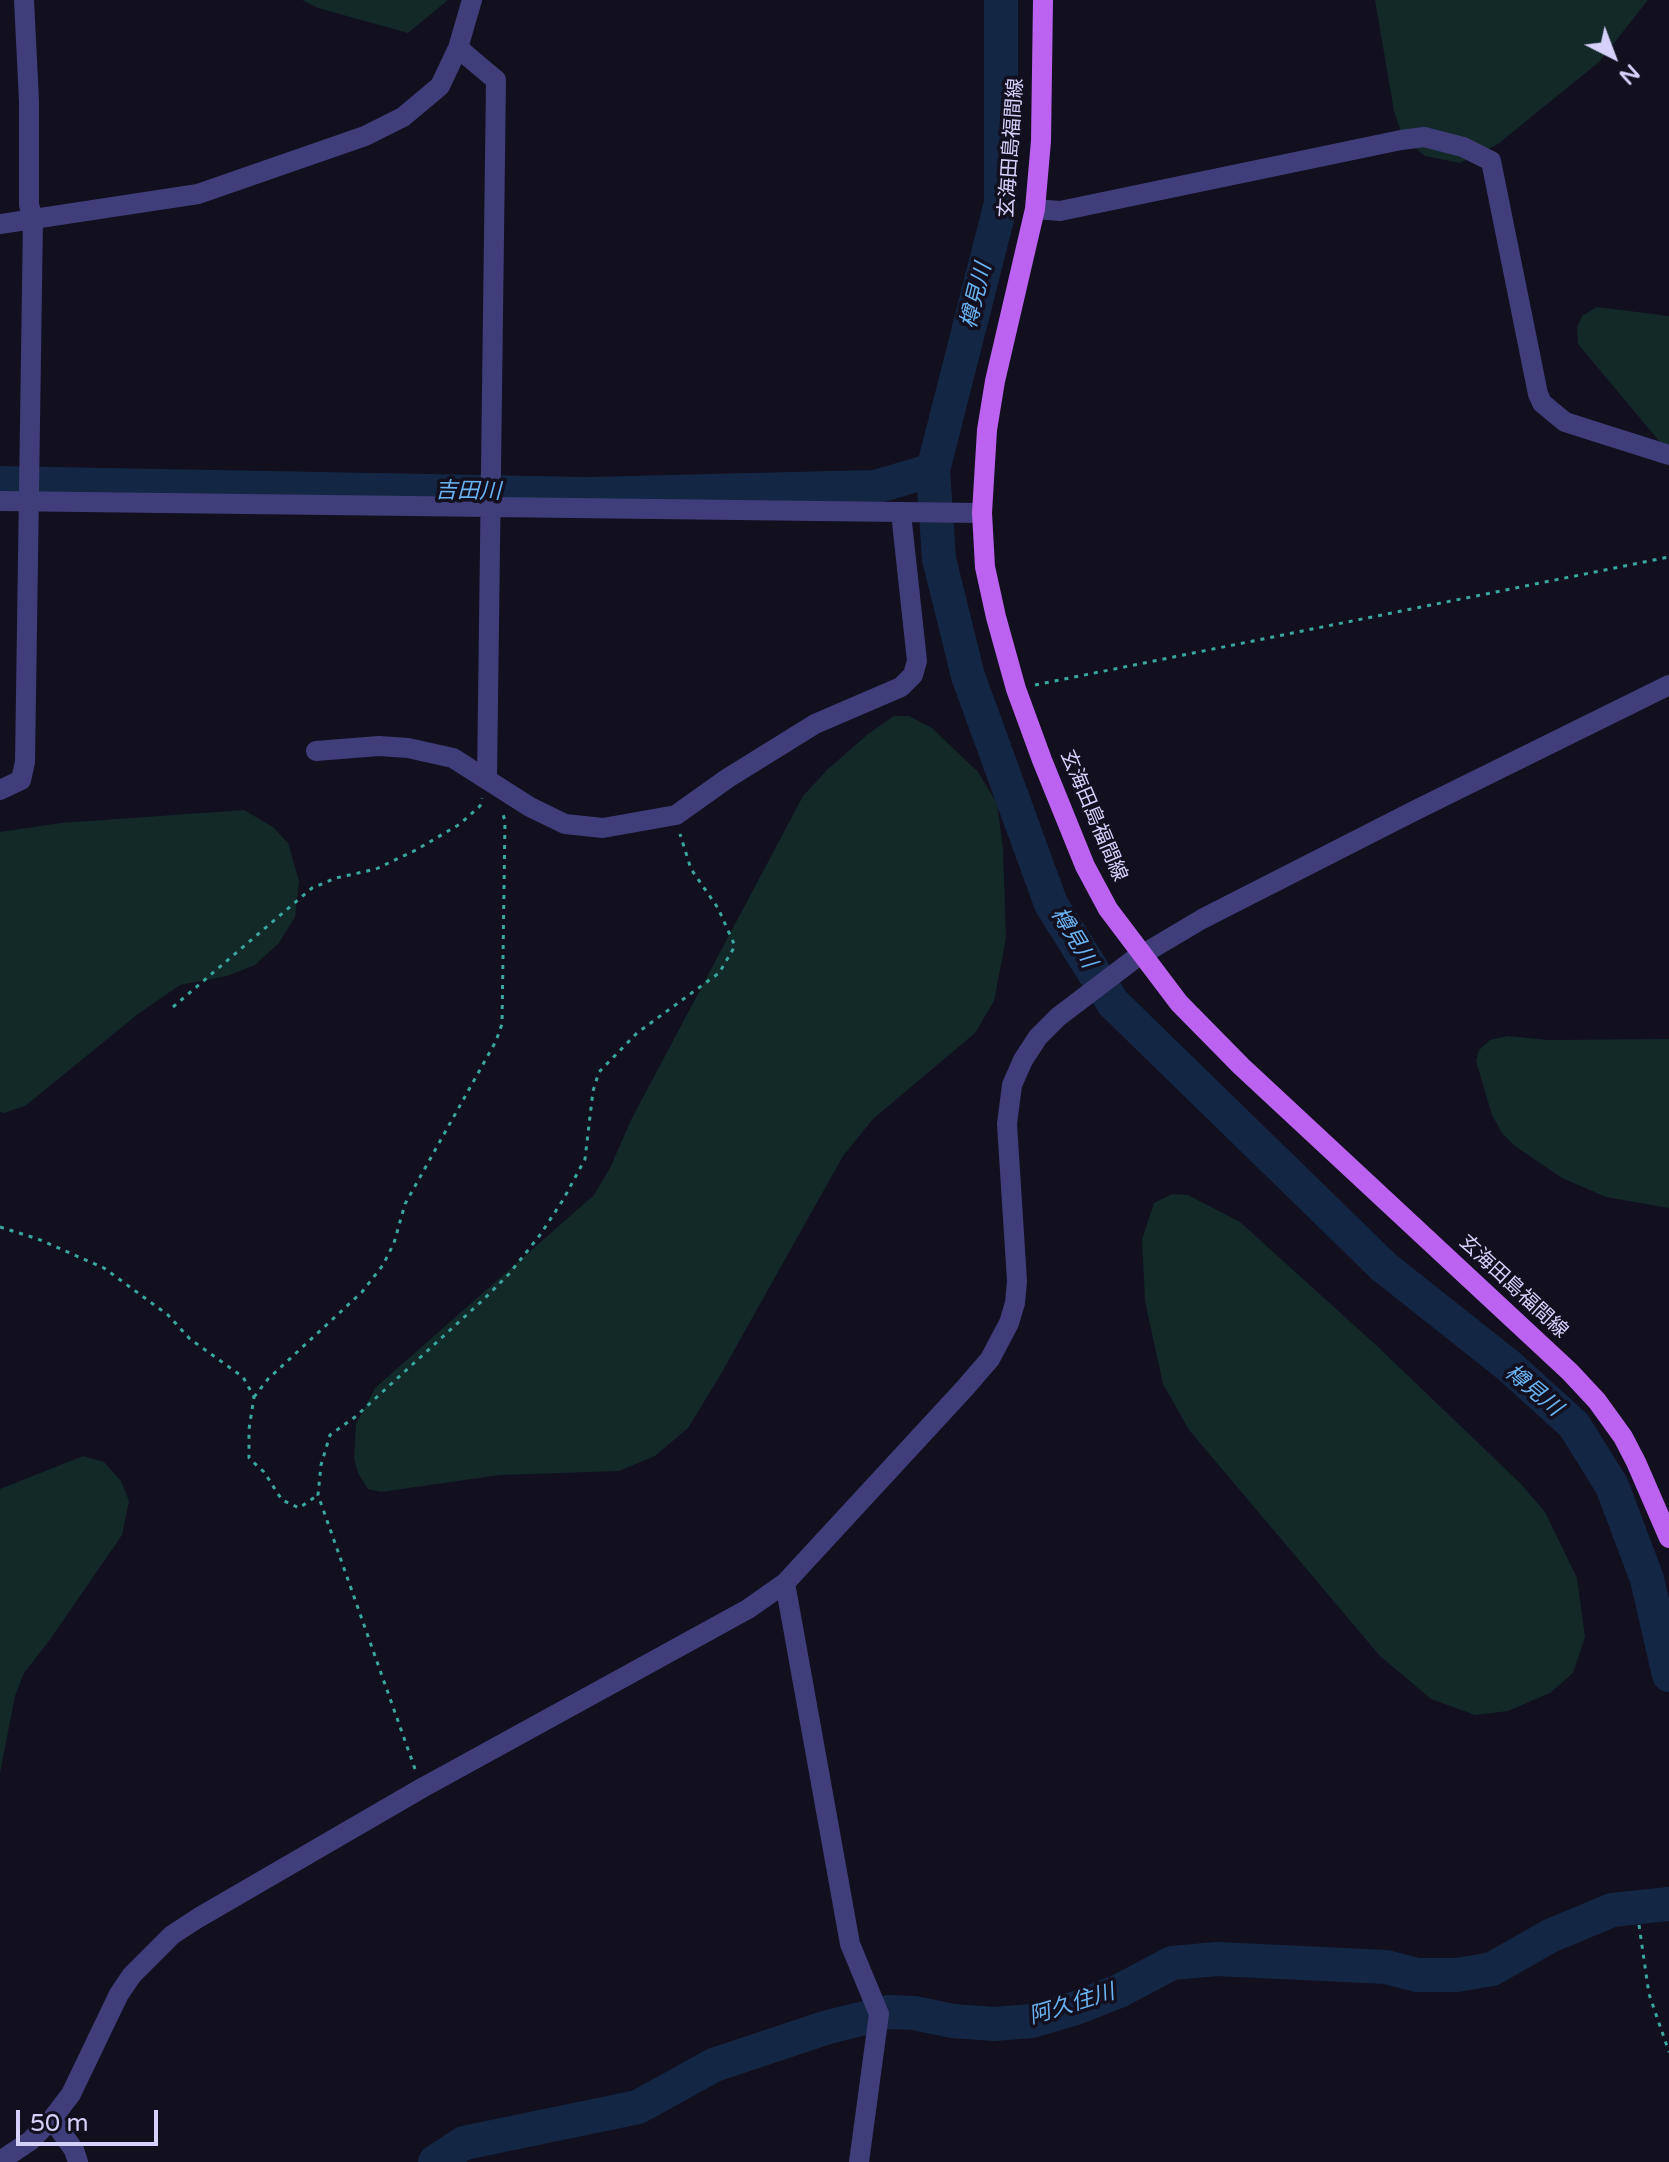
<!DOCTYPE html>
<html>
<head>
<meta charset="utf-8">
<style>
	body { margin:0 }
	#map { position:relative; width:1669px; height:2162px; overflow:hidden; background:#120f1f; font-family:"Varela Round",sans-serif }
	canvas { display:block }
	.north { position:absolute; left:1573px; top:16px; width:80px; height:80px; -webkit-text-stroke:6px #120f1f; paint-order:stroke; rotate:138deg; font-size:22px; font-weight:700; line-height:32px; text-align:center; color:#d6d1fb }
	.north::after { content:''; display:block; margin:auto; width:28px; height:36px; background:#d6d1fb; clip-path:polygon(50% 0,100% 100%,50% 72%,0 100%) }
	.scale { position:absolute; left:16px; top:2110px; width:142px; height:36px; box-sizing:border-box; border:4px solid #d6d1fb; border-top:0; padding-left:10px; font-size:24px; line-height:28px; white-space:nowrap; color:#d6d1fb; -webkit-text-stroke:6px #120f1f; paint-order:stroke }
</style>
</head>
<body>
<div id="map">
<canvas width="1669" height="2162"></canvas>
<div class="north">N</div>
<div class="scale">50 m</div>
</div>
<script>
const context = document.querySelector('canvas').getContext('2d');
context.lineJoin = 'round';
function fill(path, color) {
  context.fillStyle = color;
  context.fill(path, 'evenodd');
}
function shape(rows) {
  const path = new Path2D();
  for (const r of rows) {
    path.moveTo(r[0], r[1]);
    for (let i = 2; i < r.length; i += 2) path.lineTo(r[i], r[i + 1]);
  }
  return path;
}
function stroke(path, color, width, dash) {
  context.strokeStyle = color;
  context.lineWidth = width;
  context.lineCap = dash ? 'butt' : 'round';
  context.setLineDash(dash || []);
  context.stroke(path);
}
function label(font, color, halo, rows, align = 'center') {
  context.font = font + ' "Varela Round","Noto Sans JP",sans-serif';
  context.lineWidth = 7;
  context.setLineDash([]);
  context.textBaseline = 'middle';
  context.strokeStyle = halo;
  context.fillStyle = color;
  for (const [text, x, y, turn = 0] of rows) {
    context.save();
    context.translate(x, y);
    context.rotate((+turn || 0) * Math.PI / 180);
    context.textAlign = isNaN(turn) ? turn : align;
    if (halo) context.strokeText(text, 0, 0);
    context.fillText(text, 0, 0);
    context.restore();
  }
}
const green = shape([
	[302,0,448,0,408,33,318,8],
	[1375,0,1648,0,1599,62,1498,144,1460,163,1425,156,1403,138,1394,111],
	[1597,307,1669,316,1669,453,1578,344,1577,328,1582,316],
	[894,716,909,716,932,728,978,772,997,803,1003,849,1006,938,994,1001,975,1033,873,1119,843,1156,718,1379,688,1428,655,1456,619,1471,500,1475,381,1492,368,1489,359,1475,354,1459,356,1424,375,1388,594,1195,610,1168,631,1120,803,796,828,769,868,734],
	[244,810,273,827,288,843,299,881,295,917,279,943,255,965,227,976,180,985,138,1014,25,1106,4,1113,0,1112,0,832,61,823],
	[1507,1036,1548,1040,1669,1039,1669,1208,1606,1197,1562,1178,1515,1146,1502,1133,1492,1115,1476,1061,1479,1050,1490,1040],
	[1172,1194,1188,1195,1240,1222,1377,1346,1520,1483,1545,1512,1577,1578,1585,1637,1573,1673,1550,1693,1508,1711,1475,1715,1431,1699,1380,1656,1189,1430,1163,1384,1145,1301,1142,1239,1154,1203],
	[83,1456,104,1462,121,1481,129,1501,122,1535,49,1641,24,1673,15,1696,0,1773,0,1489]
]);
const river = shape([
	[1001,0,1001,203,933,470,939,559,968,676,1051,904,1113,1003,1384,1267,1509,1366,1574,1425,1612,1486,1647,1579,1669,1675],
	[0,483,588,494,875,487,933,470],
	[435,2162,464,2143,638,2107,714,2065,828,2027,889,2012,914,2013,953,2021,994,2024,1032,2021,1076,2008,1119,1991,1172,1963,1217,1959,1386,1967,1417,1975,1457,1975,1492,1969,1550,1936,1612,1910,1669,1904]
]);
const path = shape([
	[1035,685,1669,557],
	[173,1007,312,888,336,878,376,869,416,850,460,824,480,806,482,798],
	[0,1227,38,1239,104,1268,168,1315,190,1339,243,1377,254,1397,249,1429,249,1458,264,1472,282,1500,299,1508,318,1495],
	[254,1397,268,1379,362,1292,383,1265,394,1243,405,1204,496,1041,502,1024,505,821,502,811],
	[415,1769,318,1495,321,1465,330,1435,355,1417,484,1299,509,1274,540,1235,563,1200,585,1159,593,1091,599,1072,637,1033,719,973,735,946,718,908,691,869,680,834],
	[1639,1925,1649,1994,1669,2052]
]);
const minor = shape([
	[458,48,496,80,487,779],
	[1035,209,1060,211,1401,140,1424,137,1463,147,1491,161,1538,394,1542,403,1565,422,1669,455],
	[0,224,198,194,365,136,403,117,440,86,458,48,472,0],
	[0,501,982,513],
	[316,751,379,746,408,748,453,758,530,807,565,824,603,828,676,815,728,778,815,724,901,687,913,675,917,661,901,513],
	[0,790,21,780,25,762,33,218,29,205,29,101,24,0],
	[785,1583,850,1944,879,2014,859,2162],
	[52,2119,74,2150,78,2162],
	[0,2161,30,2141,52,2119,71,2094,119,1994,132,1975,172,1935,198,1918,422,1788,748,1609,785,1583,965,1388,990,1359,1009,1323,1015,1303,1017,1281,1007,1124,1012,1085,1023,1060,1038,1037,1058,1017,1133,960,1202,919,1414,811,1669,685]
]);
const major = shape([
	[1043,0,1041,141,1035,209,995,381,987,430,982,513,985,567,996,617,1016,689,1042,760,1085,866,1108,909,1179,1003,1241,1066,1570,1372,1597,1401,1623,1437,1636,1462,1669,1538]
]);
const streetNames = [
	["玄海田島福間線",1012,148,-86],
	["玄海田島福間線",1093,816,67],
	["玄海田島福間線",1513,1287,43]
];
const waterNames = [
	["樽見川",977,296,-76],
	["吉田川",468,492,1],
	["樽見川",1073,938,59],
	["樽見川",1533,1391,40],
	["阿久住川",1072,2005,-17]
];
fill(green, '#122928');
stroke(river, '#132744', 34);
stroke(path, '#39a7a0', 3, [4, 6]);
stroke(minor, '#403e7a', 20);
stroke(major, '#bb63f0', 20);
label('20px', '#d6d1fb', '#120f1f', streetNames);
label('italic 22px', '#69b2f1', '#120f1f', waterNames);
</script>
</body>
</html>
